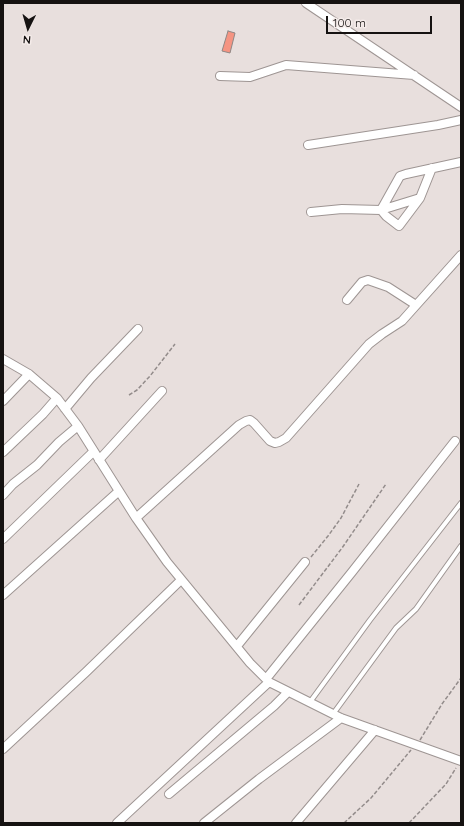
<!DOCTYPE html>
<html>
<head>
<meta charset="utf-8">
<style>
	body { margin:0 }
	#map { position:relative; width:464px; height:826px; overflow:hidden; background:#e8dfdd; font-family:Quicksand,sans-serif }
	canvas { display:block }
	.frame { position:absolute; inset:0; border:4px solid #151211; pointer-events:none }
	.north { position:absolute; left:8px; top:8px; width:40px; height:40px; -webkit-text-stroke:3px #f5ecea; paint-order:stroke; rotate:185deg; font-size:11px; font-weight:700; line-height:16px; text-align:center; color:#151211 }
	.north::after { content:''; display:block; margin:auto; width:14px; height:18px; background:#151211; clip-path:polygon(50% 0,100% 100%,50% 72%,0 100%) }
	.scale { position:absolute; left:326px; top:16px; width:106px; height:18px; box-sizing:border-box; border:2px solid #151211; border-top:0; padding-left:5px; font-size:12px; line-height:14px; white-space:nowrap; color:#151211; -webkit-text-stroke:3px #f5ecea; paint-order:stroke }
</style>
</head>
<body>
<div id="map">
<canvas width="464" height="826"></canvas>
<div class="frame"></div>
<div class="north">N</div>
<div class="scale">100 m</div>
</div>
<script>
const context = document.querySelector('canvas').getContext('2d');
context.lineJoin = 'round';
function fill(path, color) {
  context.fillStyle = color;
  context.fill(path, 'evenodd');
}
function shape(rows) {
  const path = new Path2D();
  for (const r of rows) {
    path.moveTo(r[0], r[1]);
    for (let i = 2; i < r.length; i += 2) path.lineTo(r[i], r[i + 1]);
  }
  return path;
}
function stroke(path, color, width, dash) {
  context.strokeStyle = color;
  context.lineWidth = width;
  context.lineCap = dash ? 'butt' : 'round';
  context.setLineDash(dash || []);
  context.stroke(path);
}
const building = shape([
	[228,31,235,33,230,53,222,51,228,31]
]);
const path = shape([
	[129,395,137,390,150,376,175,344],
	[311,557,328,536,341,518,359,484],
	[299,605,342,548,386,484],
	[420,740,442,704,461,678],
	[344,823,371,798,411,750],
	[409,823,446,784,456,768]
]);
const lane = shape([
	[310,702,370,620,461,503],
	[333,714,396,628,416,609,461,546]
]);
const street = shape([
	[306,3,461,107],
	[220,76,250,77,286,65,414,75],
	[308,145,438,125,461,120],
	[420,198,399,226,386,216,381,210,400,176,406,174,461,162],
	[311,212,342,209,381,210,420,198,432,168],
	[347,300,362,282,368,280,388,287,416,305],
	[3,359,29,374,57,398,78,426,136,518,167,562,250,663,269,682,341,718,461,761],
	[3,401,29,374],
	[65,409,91,378,138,329],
	[3,452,43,414,57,398],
	[99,460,162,391],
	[3,495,13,484,37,465,59,442,78,426],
	[136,518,239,425,246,421,250,420,254,423,270,441,275,443,279,442,286,438,369,344,382,334,402,321,461,255],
	[3,539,93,452],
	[3,595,119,491],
	[237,646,305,562],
	[266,679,352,572,455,441],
	[3,749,86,672,181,580],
	[169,794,274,706,288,692],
	[117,823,269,682],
	[204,823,259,779,341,718],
	[296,823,375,730]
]);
fill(building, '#f59482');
stroke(building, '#8e8684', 1);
stroke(lane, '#9e9593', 6);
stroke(street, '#9e9593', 10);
stroke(path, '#938c8b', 1.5, [4, 2]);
stroke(lane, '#fff', 4);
stroke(street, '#fff', 8);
</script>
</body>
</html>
